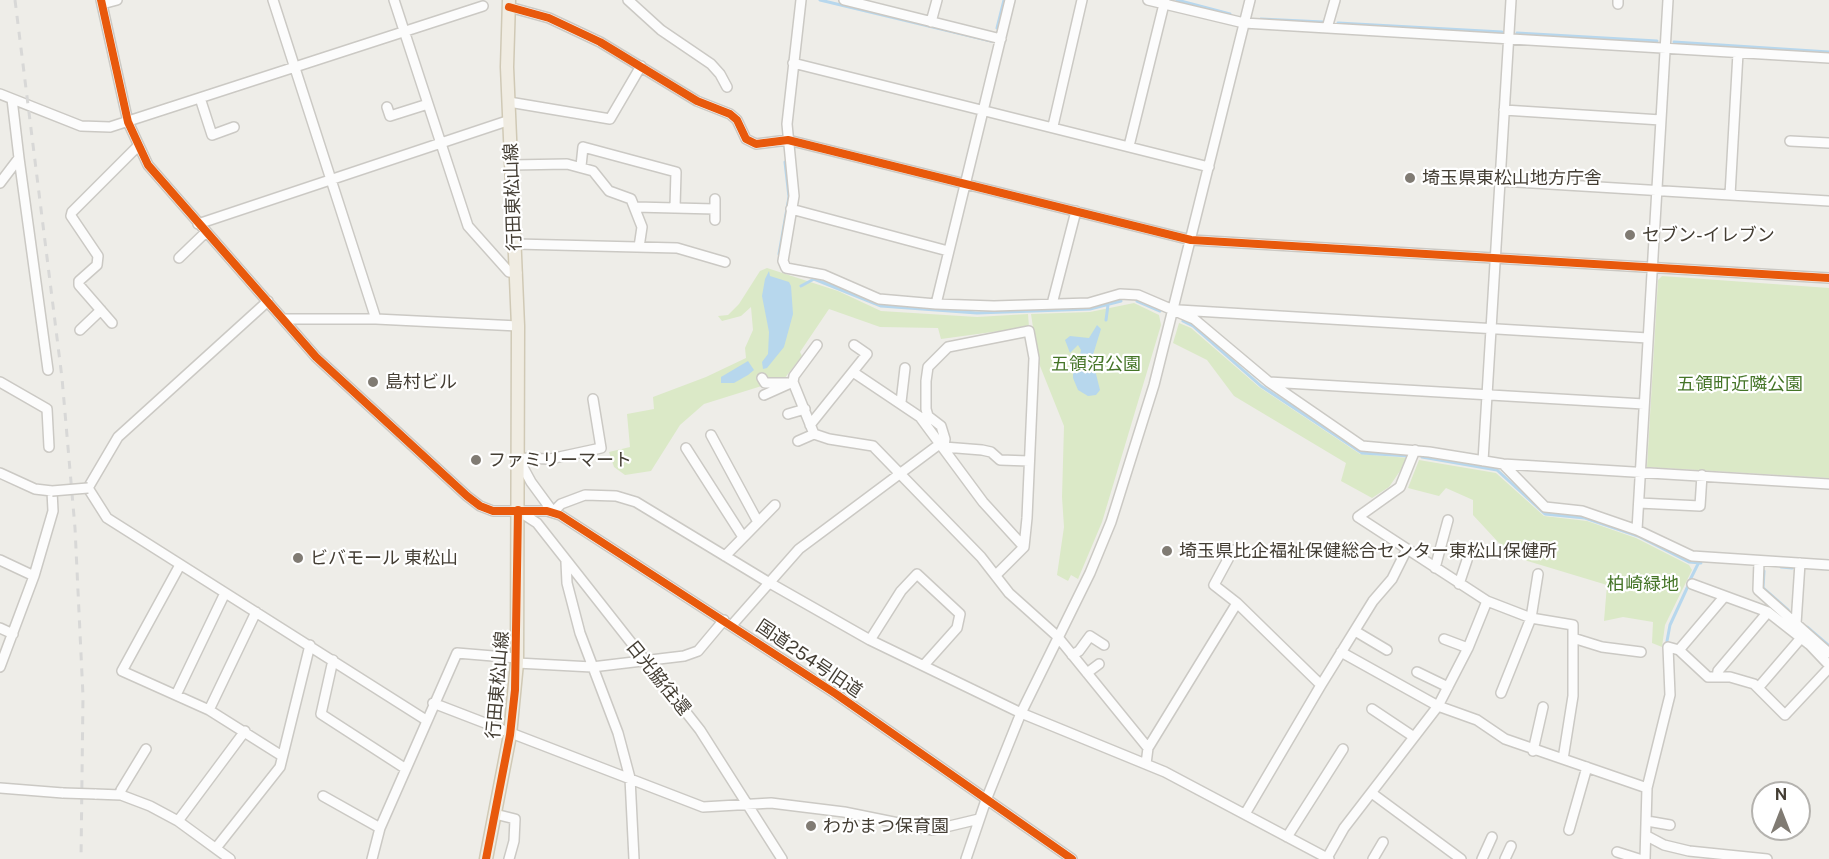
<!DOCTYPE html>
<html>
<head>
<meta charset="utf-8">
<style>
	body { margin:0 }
	#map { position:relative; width:1829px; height:859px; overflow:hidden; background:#eeede8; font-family:"Public Sans",sans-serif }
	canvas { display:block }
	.north { position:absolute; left:1751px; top:781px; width:60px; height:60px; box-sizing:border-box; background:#fff; border:2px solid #b4b2ae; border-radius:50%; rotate:0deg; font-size:16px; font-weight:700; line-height:24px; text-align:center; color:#443e34 }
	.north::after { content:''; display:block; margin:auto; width:21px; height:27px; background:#807b73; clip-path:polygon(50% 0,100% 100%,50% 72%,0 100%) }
</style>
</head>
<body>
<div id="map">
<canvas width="1829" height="859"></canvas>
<div class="north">N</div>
</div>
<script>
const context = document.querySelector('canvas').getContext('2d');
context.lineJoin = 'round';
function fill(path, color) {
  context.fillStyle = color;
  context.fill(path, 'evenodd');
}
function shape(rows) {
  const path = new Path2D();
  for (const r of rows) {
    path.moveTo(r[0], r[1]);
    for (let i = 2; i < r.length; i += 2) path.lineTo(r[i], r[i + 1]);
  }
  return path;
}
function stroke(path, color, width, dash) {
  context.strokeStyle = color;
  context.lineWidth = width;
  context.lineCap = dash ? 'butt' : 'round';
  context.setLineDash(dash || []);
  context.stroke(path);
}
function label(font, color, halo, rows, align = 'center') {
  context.font = font + ' "Public Sans","Noto Sans JP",sans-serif';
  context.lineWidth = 4.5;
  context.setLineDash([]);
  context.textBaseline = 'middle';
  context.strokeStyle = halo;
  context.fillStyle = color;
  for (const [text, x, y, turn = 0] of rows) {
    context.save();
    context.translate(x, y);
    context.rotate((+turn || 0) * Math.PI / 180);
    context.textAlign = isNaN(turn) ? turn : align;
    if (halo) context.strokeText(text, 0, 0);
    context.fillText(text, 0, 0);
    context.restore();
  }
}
const green = shape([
	[767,268,838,291,881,311,977,317,1028,314,1029,327,941,339,938,328,880,327,829,309,800,352,802,356,784,379,704,404,680,425,651,471,625,475,614,467,609,452,630,447,627,414,654,409,653,397,706,377,746,358,745,348,753,330,751,307,741,316,722,321,718,316,728,315,739,304,760,271],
	[1662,276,1829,288,1829,478,1647,467,1658,280],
	[1134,303,1159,315,1161,325,1102,522,1078,579,1071,575,1068,581,1057,575,1064,527,1062,497,1064,426,1038,361,1031,314,1090,312],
	[1179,323,1191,328,1259,387,1360,454,1409,458,1389,487,1372,498,1341,481,1346,463,1234,396,1207,360,1173,343],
	[1419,460,1496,473,1544,516,1587,521,1636,538,1689,565,1692,570,1665,625,1662,647,1652,643,1653,622,1623,617,1604,621,1607,585,1511,556,1473,515,1473,500,1446,488,1439,496,1408,488]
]);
const water = shape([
	[769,271,770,276,789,282,791,286,793,314,784,347,767,368,763,369,762,362,768,354,769,332,762,296,765,279],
	[1097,325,1101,329,1092,358,1100,390,1096,395,1088,396,1078,390,1073,378,1073,361,1080,355,1081,350,1078,345,1070,353,1065,340,1070,336,1089,338],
	[748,361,754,370,748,375,734,383,721,383,721,377]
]);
const stream = shape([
	[820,0,991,41],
	[1177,0,1230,14],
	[1261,19,1323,22],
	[1338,23,1502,32],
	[997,28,1004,0],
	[1517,33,1657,41],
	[1674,42,1829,52],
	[779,254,789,197,785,162],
	[801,286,814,279,881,306,977,313,1090,309,1121,301],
	[1137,301,1160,311],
	[1106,320,1108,305],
	[1183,321,1193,326,1261,386,1362,453,1409,456],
	[1422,457,1497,470,1545,514,1585,518,1638,536,1689,562,1701,563],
	[1781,567,1792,568],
	[1812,568,1829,569],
	[1764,571,1763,588,1788,610],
	[1690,580,1699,562],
	[1807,627,1828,645],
	[1667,641,1670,625,1688,586]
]);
const minor = shape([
	[101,0,128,122,148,165,316,357,467,496,480,506,493,511,547,511,560,515,836,694,1072,859],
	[273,0,376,319],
	[394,0,468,226,509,272,517,273],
	[628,0,661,30,711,64,720,74,727,87],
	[801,0,787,124,794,196,783,261,786,268,824,275,879,299,936,304,994,306,1089,303,1120,294,1138,295,1194,319,1269,382,1362,446,1429,452,1503,464,1829,484],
	[844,0,1001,39],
	[1148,0,1244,23,1829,58],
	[102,4,117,0],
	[1618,4,1618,0],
	[509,7,549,18,600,42,697,101,730,114,737,120,746,139,756,144,788,140,1191,240,1829,278],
	[931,22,937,0],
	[1327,28,1335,0],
	[793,63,1209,167],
	[0,94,81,126,110,127,483,6],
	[200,98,212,135,234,127],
	[509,102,610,119,641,66],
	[387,107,390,116,428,104],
	[1504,110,1661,120],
	[1053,126,1082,0],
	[1790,141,1829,143],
	[1129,146,1165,0],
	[19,158,48,370],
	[512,165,567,164,593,171,609,191,631,199,642,227,639,247],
	[581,166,583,147,676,172,675,207],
	[1500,181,1829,201],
	[0,183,19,158,12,99],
	[1730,195,1738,53],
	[715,199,715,220],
	[635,207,715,209],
	[791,209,948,251],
	[198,224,510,120],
	[516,244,677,248,725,262],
	[179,258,206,232],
	[268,301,118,437,88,488,107,518,426,720],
	[936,304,1010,0],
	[1052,304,1076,211],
	[1179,310,1648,338],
	[284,319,376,319,518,326],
	[112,323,79,285,79,281,97,265,98,256,71,216,72,212,138,146],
	[80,330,101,310],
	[817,345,794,376,793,382,814,434,829,439,873,446,981,557,1009,593,1057,636,1148,748,1146,764],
	[853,372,920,417,983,502,1024,547],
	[762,378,765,383,788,383],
	[0,382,47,409,49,447],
	[1269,382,1644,404],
	[764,395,793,382],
	[593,399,601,448,550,459,518,458,531,482,553,512,561,504,585,495,616,496,636,502,768,582,870,640,1021,713,1165,772,1329,859],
	[901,402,905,368],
	[788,414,805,409],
	[810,425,867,354,854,345],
	[711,435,758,522],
	[798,441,814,434],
	[686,448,743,537],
	[1415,450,1400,487,1358,517,1487,601,1531,618,1573,625,1573,696,1563,759],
	[1483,461,1511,0],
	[1503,464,1545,507,1582,511,1637,530,1692,556,1829,565],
	[0,473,35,489,52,491,53,511,34,576,0,667],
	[1639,503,1700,506,1702,475],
	[520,512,537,523,700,730,782,859],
	[1637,530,1668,0],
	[1233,550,1214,585,1237,603,1321,685],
	[725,556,775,505],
	[0,560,34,576],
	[1759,561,1758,590,1829,653],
	[566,562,567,583,580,633,618,733,630,778,634,859],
	[180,565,122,671,209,710,282,756],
	[1435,568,1448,520],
	[997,574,1024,547,1027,518,1034,358,1029,331,948,347,928,367,926,381,926,409,928,416,941,426,945,439,944,447,982,450,991,452,1000,460,1029,461],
	[1459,584,1467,560],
	[1692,584,1768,612,1810,645,1829,665],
	[1796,624,1800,563],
	[732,625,799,549,941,443],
	[0,628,13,634],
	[1355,631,1387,650],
	[1573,638,1602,647,1641,652],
	[1444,639,1468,648],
	[870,640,901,591,917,574,960,614,957,628,924,665],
	[1679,650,1724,597],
	[1341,652,1438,706,1477,720,1505,739,1647,788],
	[1072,655,1079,651,1090,636,1104,645],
	[333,660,321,714,406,769],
	[517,663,592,667,684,656,698,651,724,620],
	[1417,672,1448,687],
	[1087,673,1099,664],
	[1717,677,1718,671,1768,612],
	[1758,688,1801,638],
	[1501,693,1531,618,1538,574],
	[176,695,225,593],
	[433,703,703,807,771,803,844,812,933,830,979,819],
	[1372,709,1414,737],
	[209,710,256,612],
	[1148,748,1237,603],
	[1533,751,1543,707],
	[0,788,63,793],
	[95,794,121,795,150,806,178,821,230,859],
	[1373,794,1461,859],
	[121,795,121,790,146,749],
	[323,796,380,828],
	[495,814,515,819,514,841,509,859],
	[1245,814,1321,685,1373,601,1392,579,1407,549],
	[178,821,245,731],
	[1647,821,1670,825],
	[1569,830,1587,767],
	[1647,836,1664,845,1689,851,1767,859],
	[1287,837,1343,749],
	[216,848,280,767,310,645],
	[1617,852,1639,859],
	[1327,858,1344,828,1438,706,1468,648,1487,601],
	[372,859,380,828,457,653,517,658],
	[966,859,986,800,1021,713,1090,573,1111,522,1154,385,1250,0],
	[1373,859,1383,842],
	[1482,859,1492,837],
	[1505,859,1511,846],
	[1645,859,1647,788,1670,695,1668,647,1679,650,1708,677,1730,677,1754,684,1785,715,1829,668]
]);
const major = shape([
	[486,859,510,735,517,663,518,326,507,67,509,0]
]);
const rail = shape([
	[15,0,62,378,75,528,83,696,81,859]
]);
const minorBridge = shape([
	[52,491,88,488],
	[63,793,95,794]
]);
const cycleway = shape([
	[101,0,128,122,148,165,316,357,467,496,480,506,493,511,547,511,560,515,836,694,1072,859],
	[509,7,549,18,600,42,697,101,730,114,737,120,746,139,756,144,788,140,1191,240,1829,278],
	[486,859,510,735,515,690,518,510]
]);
const markers = [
	[1410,178,6,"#807b73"],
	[1630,235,6,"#807b73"],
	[373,382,6,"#807b73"],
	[476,460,6,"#807b73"],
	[1167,551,6,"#807b73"],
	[298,558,6,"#807b73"],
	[811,826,6,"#807b73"]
];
const poiNames = [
	["埼玉県東松山地方庁舎",1422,178],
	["セブン-イレブン",1642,235],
	["島村ビル",385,382],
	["ファミリーマート",488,460],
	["埼玉県比企福祉保健総合センター東松山保健所",1179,551],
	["ビバモール 東松山",310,558],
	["わかまつ保育園",823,826]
];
const streetNames = [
	["行田東松山線",513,197,-92],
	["国道254号旧道",809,659,34],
	["日光脇往還",658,678,51],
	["行田東松山線",498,685,-85]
];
const parkNames = [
	["五領沼公園",1096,364],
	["五領町近隣公園",1740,384],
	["柏崎緑地",1643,584]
];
fill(green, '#dbe9c7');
fill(water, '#b7d7ed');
stroke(stream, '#b7d7ed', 3);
stroke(minor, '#cbc9c4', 12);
stroke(major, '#d0c9b5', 15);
stroke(minor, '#fcfcfc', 9);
stroke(major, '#f0ece2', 12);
stroke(rail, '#d8d8d7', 3, [8, 8]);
stroke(minorBridge, '#cbc9c4', 12, []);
stroke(minorBridge, '#fcfcfc', 9);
stroke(cycleway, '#e8590c', 8);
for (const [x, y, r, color] of markers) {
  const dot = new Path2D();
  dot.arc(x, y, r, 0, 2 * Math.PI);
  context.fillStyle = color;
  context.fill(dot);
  stroke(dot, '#fff', 2);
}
label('18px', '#443e34', '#fff', poiNames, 'left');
label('18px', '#443e34', '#fff', streetNames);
label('18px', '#457528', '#fff', parkNames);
</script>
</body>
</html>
